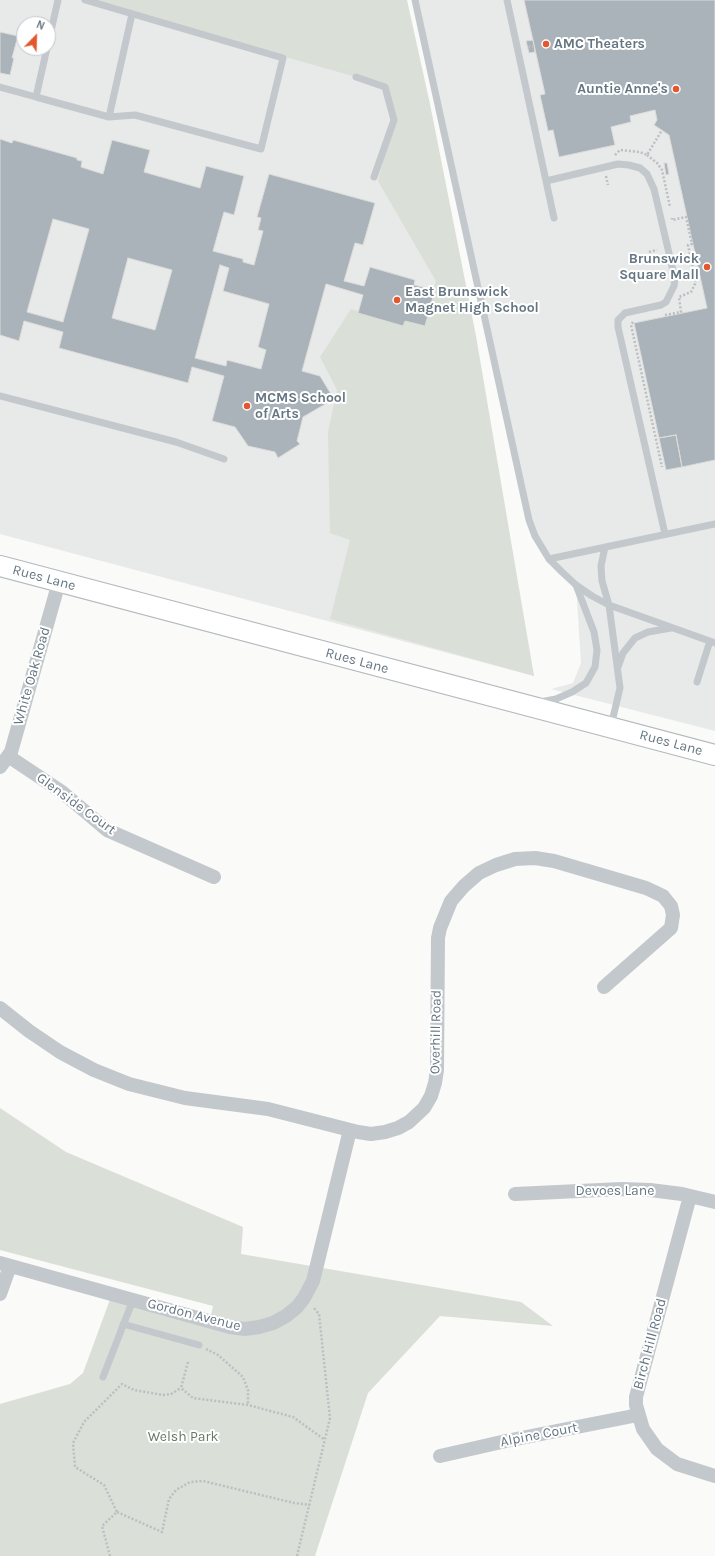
<!DOCTYPE html>
<html>
<head>
<meta charset="utf-8">
<style>
	body { margin:0 }
	#map { position:relative; width:715px; height:1556px; overflow:hidden; background:#fafaf8; font-family:Karla,sans-serif }
	canvas { display:block }
	.north { position:absolute; left:16px; top:16px; width:40px; height:40px; box-sizing:border-box; background:#fff; border:1px solid #c1c8cd; border-radius:50%; rotate:23deg; font-size:11px; font-weight:700; line-height:16px; text-align:center; color:#657683 }
	.north::after { content:''; display:block; margin:auto; width:14px; height:18px; background:#e4572e; clip-path:polygon(50% 0,100% 100%,50% 72%,0 100%) }
</style>
</head>
<body>
<div id="map">
<canvas width="715" height="1556"></canvas>
<div class="north">N</div>
</div>
<script>
const context = document.querySelector('canvas').getContext('2d');
context.lineJoin = 'round';
function fill(path, color) {
  context.fillStyle = color;
  context.fill(path, 'evenodd');
}
function shape(rows) {
  const path = new Path2D();
  for (const r of rows) {
    path.moveTo(r[0], r[1]);
    for (let i = 2; i < r.length; i += 2) path.lineTo(r[i], r[i + 1]);
  }
  return path;
}
function stroke(path, color, width, dash) {
  context.strokeStyle = color;
  context.lineWidth = width;
  context.lineCap = dash ? 'butt' : 'round';
  context.setLineDash(dash || []);
  context.stroke(path);
}
function label(font, color, halo, rows, align = 'center') {
  context.font = font + ' Karla,sans-serif';
  context.lineWidth = 4;
  context.setLineDash([]);
  context.textBaseline = 'middle';
  context.strokeStyle = halo;
  context.fillStyle = color;
  for (const [text, x, y, turn = 0] of rows) {
    context.save();
    context.translate(x, y);
    context.rotate((+turn || 0) * Math.PI / 180);
    context.textAlign = isNaN(turn) ? turn : align;
    if (halo) context.strokeText(text, 0, 0);
    context.fillText(text, 0, 0);
    context.restore();
  }
}
const built = shape([
	[0,0,399,0,534,676,0,534],
	[24,24,48,24,48,48,24,48],
	[415,0,715,0,715,731,551,689,573,683,581,663,576,585,535,536]
]);
const green = shape([
	[85,0,407,0,430,104,476,336,534,676,330,619,350,540,330,533,328,432,337,390,320,357,351,309,403,324,404,319,423,324,436,281,378,181,394,120,385,88,356,77],
	[0,1108,66,1152,243,1227,241,1254,521,1302,553,1326,440,1316,368,1393,315,1556,0,1556,0,1404,70,1384,83,1373,112,1294,210,1320,213,1306,0,1250]
]);
const building = shape([
	[524,0,715,0,715,460,682,467,676,435,659,438,634,323,707,308,669,135,654,125,657,120,655,110,630,116,631,122,611,127,615,145,559,157,553,130,548,131,540,95,545,94,524,0],
	[0,32,18,36,12,58,14,58,10,75,0,73,0,32],
	[533,40,535,52,529,53,526,41,533,40],
	[0,139,12,143,13,140,77,158,77,160,82,161,81,167,103,174,112,140,150,150,144,172,200,188,206,166,244,176,234,215,224,212,213,251,243,259,243,262,254,265,263,231,258,230,261,218,257,217,269,174,375,203,363,245,355,243,344,281,364,286,370,267,415,280,414,285,435,290,425,326,405,321,403,326,358,313,363,295,326,284,302,371,320,376,334,399,303,417,297,441,300,444,278,458,275,452,248,446,235,427,212,421,224,376,192,367,188,383,59,348,63,332,24,321,19,341,0,335,0,139],
	[53,219,89,229,63,322,27,312,53,219],
	[128,258,172,270,155,330,112,318,128,258],
	[220,265,229,268,223,291,269,304,258,347,266,350,261,369,227,360,226,366,195,358,220,265],
	[664,163,667,163,669,174,666,175,664,163],
	[676,435,682,467,666,470,659,438,676,435]
]);
const path = shape([
	[528,47,534,46],
	[615,155,620,150,640,152,647,155,662,130],
	[647,155,657,163,662,170,670,207],
	[606,176,608,185],
	[649,252,657,250],
	[665,315,681,312,679,297,691,292,696,282,688,245,692,244,686,217,672,220,672,218],
	[633,322,631,325,662,467],
	[206,1349,218,1355,243,1377,248,1390,248,1405],
	[188,1362,181,1388,193,1398,248,1405,293,1417,325,1440],
	[117,1512,162,1532,169,1499,176,1490,190,1482,203,1481,294,1503,310,1505],
	[110,1556,102,1526,117,1512,104,1485,75,1467,73,1443,84,1422,122,1384,134,1390,163,1395,171,1394,181,1388],
	[297,1556,330,1418,319,1314,313,1307]
]);
const service = shape([
	[85,0,283,58,261,149,135,115,109,117],
	[415,0,529,520,535,536,549,559,562,572,576,585,592,596,609,605,715,643],
	[507,0,546,181,618,164,629,165,640,168,647,174,654,189,675,279,674,286,666,302,661,305,625,313,618,320,618,327,665,534],
	[48,44,58,0],
	[47,48,36,97,109,117,132,14],
	[356,77,385,87,394,120,374,177],
	[0,87,36,97],
	[546,181,554,218],
	[0,396,176,442,224,459],
	[605,547,601,566,602,581,609,605,620,688,611,726],
	[549,559,715,524],
	[618,667,623,653,635,638,648,632,671,628],
	[697,682,710,641],
	[540,702,556,699,572,692,586,683,595,667,597,650,594,632,576,585],
	[123,1324,199,1345],
	[103,1377,133,1300]
]);
const minor = shape([
	[8,756,62,792,107,830,214,877],
	[0,767,11,752,59,582],
	[0,1008,29,1031,60,1052,94,1070,129,1084,185,1098,268,1109,358,1132,371,1134,385,1132,398,1128,409,1122,424,1108,431,1096,435,1083,437,1070,438,938,440,928,451,901,464,886,479,873,496,865,515,859,535,858,554,861,646,888,663,896,671,906,673,915,671,928,604,987],
	[515,1194,622,1189,650,1190,682,1194,715,1202],
	[690,1196,636,1397,636,1405,643,1429,657,1449,677,1464,715,1476],
	[0,1263,230,1327,245,1329,259,1327,273,1323,286,1316,297,1307,304,1298,313,1281,350,1130],
	[0,1294,10,1266],
	[440,1456,506,1441,638,1415]
]);
const secondary = shape([
	[0,566,715,755]
]);
const markers = [
	[546,44,4,"#e4572e"],
	[676,89,4,"#e4572e"],
	[707,267,4,"#e4572e"],
	[397,300,4,"#e4572e"],
	[247,406,4,"#e4572e"]
];
const poiNames = [
	["AMC Theaters",554,44],
	["Auntie Anne's",668,89,"right"],
	["Brunswick",699,259,"right"],
	["Square Mall",699,275,"right"],
	["East Brunswick",405,292],
	["Magnet High School",405,308],
	["MCMS School",255,398],
	["of Arts",255,414]
];
const streetNames = [
	["Rues Lane",44,578,15],
	["Rues Lane",357,661,15],
	["White Oak Road",32,676,-74],
	["Rues Lane",671,743,15],
	["Glenside Court",76,804,36],
	["Overhill Road",436,1032,-89],
	["Devoes Lane",615,1191],
	["Gordon Avenue",194,1315,14],
	["Birch Hill Road",650,1344,-75],
	["Alpine Court",539,1435,-11]
];
const parkNames = [
	["Welsh Park",183,1437]
];
fill(built, '#e8e9e9');
fill(green, '#dadfd7');
fill(building, '#aab3b9');
stroke(building, '#dcdcda', 1);
stroke(secondary, '#b3babf', 22);
stroke(path, '#bbbfc2', 2.5, [2, 2]);
stroke(service, '#c3c8cc', 7);
stroke(minor, '#c3c8cc', 14);
stroke(secondary, '#fff', 20);
for (const [x, y, r, color] of markers) {
  const dot = new Path2D();
  dot.arc(x, y, r, 0, 2 * Math.PI);
  context.fillStyle = color;
  context.fill(dot);
  stroke(dot, '#fff', 1.5);
}
label('bold 14px', '#657683', '#fff', poiNames, 'left');
label('14px', '#657683', '#fff', streetNames);
label('14px', '#687a64', '#fff', parkNames);
</script>
</body>
</html>
